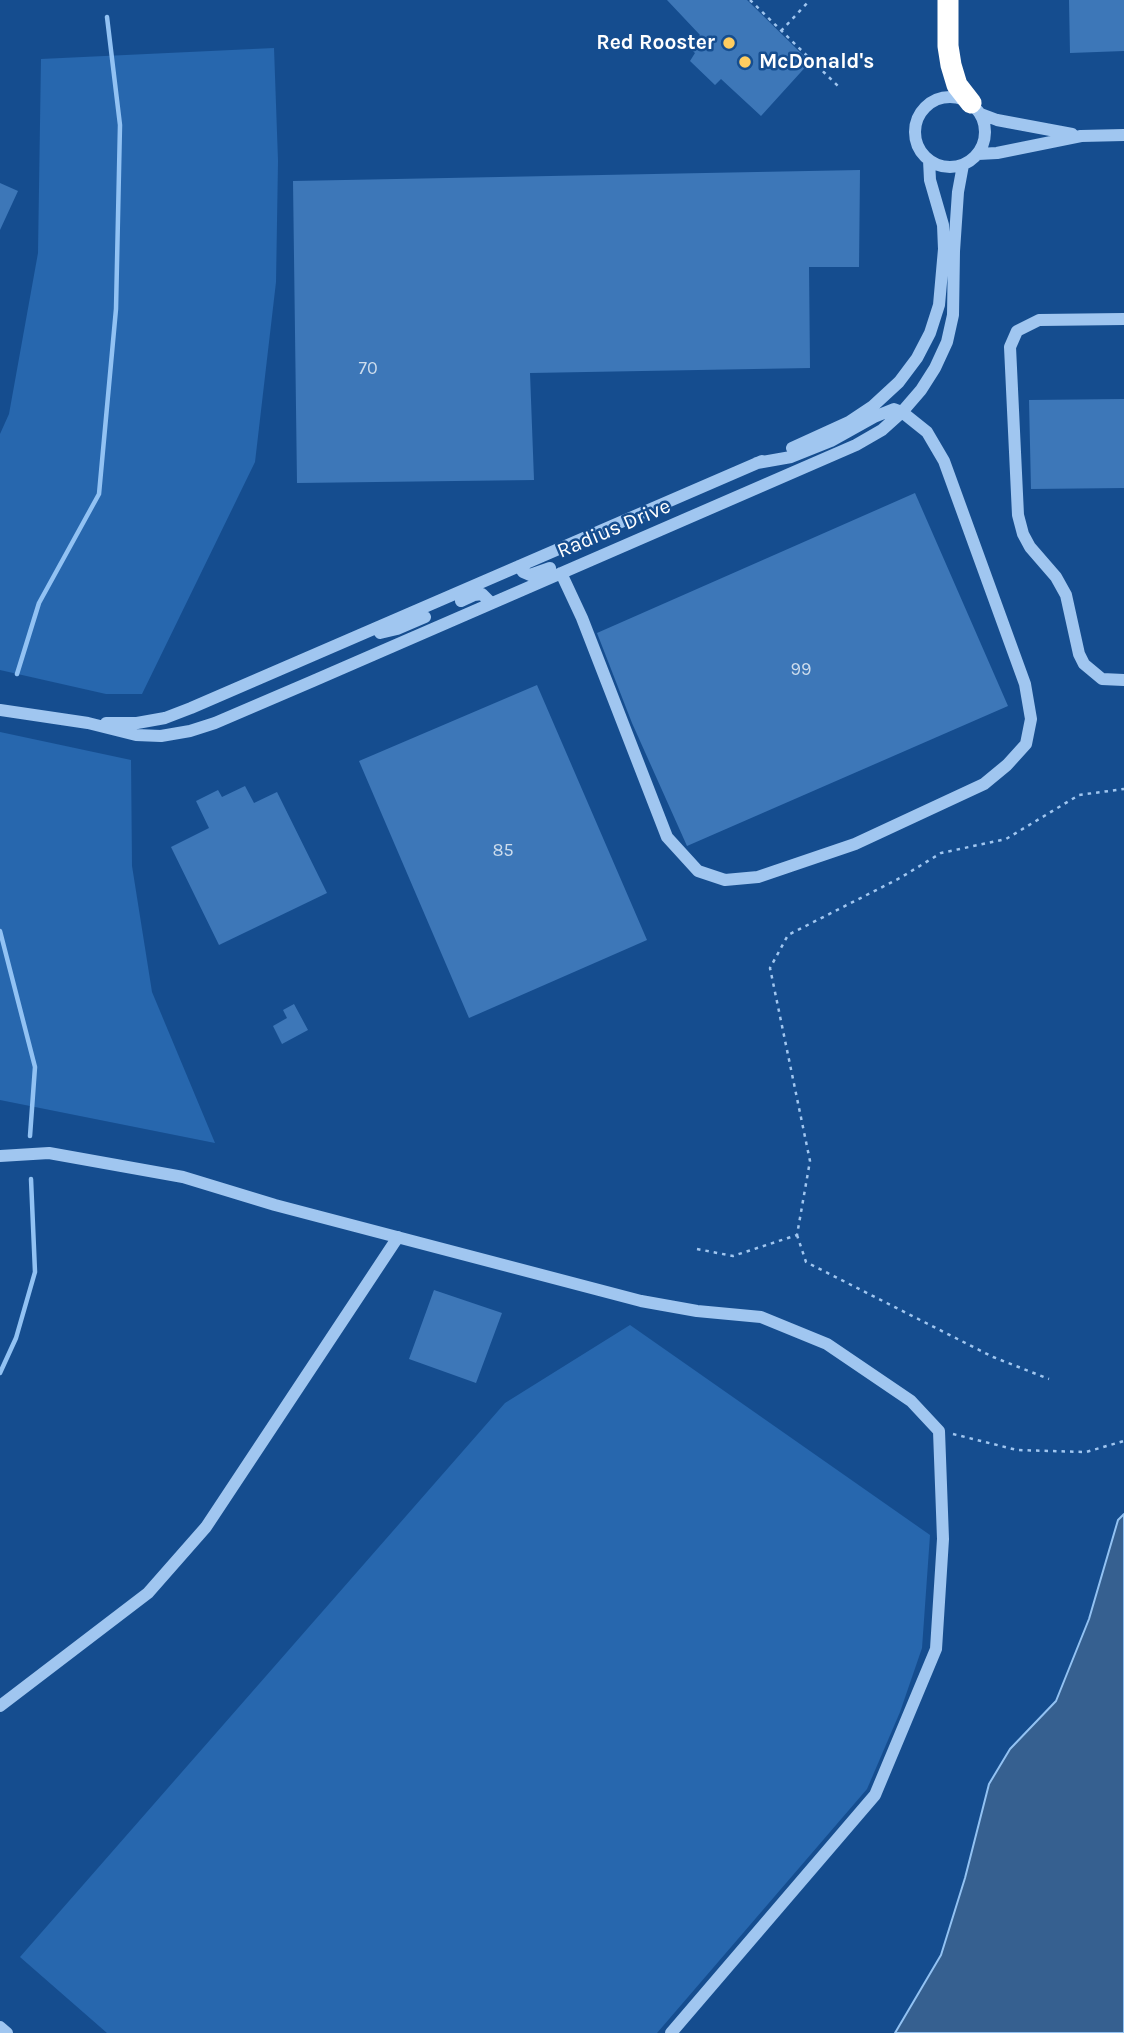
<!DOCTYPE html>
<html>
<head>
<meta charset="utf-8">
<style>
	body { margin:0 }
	canvas { display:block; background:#154d8f }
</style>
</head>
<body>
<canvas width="1124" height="2033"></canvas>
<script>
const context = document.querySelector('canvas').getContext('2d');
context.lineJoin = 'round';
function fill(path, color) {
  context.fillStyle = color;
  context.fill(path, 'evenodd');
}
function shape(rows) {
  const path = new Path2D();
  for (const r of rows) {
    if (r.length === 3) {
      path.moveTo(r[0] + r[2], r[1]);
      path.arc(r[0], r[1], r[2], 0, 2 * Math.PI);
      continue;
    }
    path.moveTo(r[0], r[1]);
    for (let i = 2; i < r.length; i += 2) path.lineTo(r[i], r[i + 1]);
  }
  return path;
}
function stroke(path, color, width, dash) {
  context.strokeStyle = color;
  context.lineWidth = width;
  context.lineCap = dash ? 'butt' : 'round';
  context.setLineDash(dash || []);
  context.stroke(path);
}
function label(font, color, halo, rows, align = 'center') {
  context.font = font + ' Karla,sans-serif';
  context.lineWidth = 5;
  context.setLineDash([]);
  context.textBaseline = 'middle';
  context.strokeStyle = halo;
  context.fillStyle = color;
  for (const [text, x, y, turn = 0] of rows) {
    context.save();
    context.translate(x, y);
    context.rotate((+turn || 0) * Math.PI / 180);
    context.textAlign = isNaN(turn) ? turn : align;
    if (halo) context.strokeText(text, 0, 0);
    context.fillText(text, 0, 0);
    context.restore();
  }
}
const green = shape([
	[274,48,278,161,276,282,255,462,142,694,106,694,0,670,0,434,9,414,38,253,41,59],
	[0,732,131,760,132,866,152,992,215,1143,0,1100],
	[630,1325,930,1535,922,1648,900,1712,867,1789,657,2033,107,2033,20,1957,505,1403]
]);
const water = shape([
	[1124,1514,1124,2033,895,2033,941,1955,965,1878,989,1784,1010,1749,1056,1701,1089,1619,1118,1520,1124,1514]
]);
const stream = shape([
	[17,674,39,603,99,494,116,309,120,125,107,17],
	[0,931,35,1067,30,1136],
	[0,1373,16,1338,35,1272,31,1179]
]);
const building = shape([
	[667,0,747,0,810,62,761,116,721,79,715,85,690,61,695,53,689,48,700,35],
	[1069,0,1124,0,1124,51,1070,53],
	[860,170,859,267,809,267,810,368,530,373,534,480,297,483,293,181],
	[0,183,18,191,0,230],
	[1124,399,1124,488,1031,489,1029,400],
	[915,493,1008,706,687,846,632,723,597,633],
	[537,685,647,940,469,1018,359,761],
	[245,786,254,803,277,792,327,893,219,945,171,847,209,828,196,801,218,790,222,797],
	[294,1004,308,1030,282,1044,273,1026,287,1018,283,1010],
	[434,1290,502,1313,476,1383,409,1359]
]);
const path = shape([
	[750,0,841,89],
	[781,31,810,0],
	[797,1235,806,1262,993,1357,1049,1379],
	[697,1249,733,1256,797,1235,810,1161,770,968,788,935,900,878,941,853,1006,839,1079,795,1124,789],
	[953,1434,1017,1450,1086,1452,1124,1441]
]);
const minor = shape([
	[950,132,35],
	[981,114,997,120,1072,134],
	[978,154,997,153,1081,136,1124,135],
	[1124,319,1039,320,1017,331,1010,347,1018,515,1023,534,1030,547,1056,577,1066,595,1079,654,1084,664,1102,679,1124,680],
	[792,448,849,422,873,406,899,382,917,358,930,333,939,305,944,249,943,225,930,180,929,160],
	[519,566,523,572,530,575,550,568],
	[561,573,582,618,667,837,698,871,725,880,758,877,855,844,984,784,1007,765,1026,744,1031,719,1025,684,944,461,927,432,902,412,894,409,874,417,831,441,791,457,757,463],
	[461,601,474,595,482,594,491,603],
	[380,633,397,629,425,617],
	[0,710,88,723,136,735,161,736,190,731,215,723,313,681,856,445,882,430,902,412,921,390,935,368,947,342,953,315,954,251,958,192,963,165],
	[106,723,137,723,165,718,191,708,762,461],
	[0,1156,49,1153,183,1177,275,1205,641,1301,697,1311,761,1317,827,1344,911,1401,939,1431,943,1539,936,1649,875,1795,671,2033],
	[0,1706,148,1593,206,1527,398,1237],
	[0,2027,7,2033]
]);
const highway = shape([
	[948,0,948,46,951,65,957,85,971,103]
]);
const markers = [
	[729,43,7,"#ffcd60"],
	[745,62,7,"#ffcd60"]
];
const numberNames = [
	["70",368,369],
	["99",801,670],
	["85",503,851]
];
const poiNames = [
	["Red Rooster",715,43],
	["McDonald's",759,62,"left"]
];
const streetNames = [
	["Radius Drive",614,529,-23]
];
fill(green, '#2767ae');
fill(water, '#366090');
stroke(water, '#92c2f3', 2);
stroke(stream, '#92c2f3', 4.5);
fill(building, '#3d77b8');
stroke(path, '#a0c6f0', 2.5, [3.5, 5]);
stroke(minor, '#a0c6f0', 12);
stroke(highway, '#fff', 21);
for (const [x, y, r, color] of markers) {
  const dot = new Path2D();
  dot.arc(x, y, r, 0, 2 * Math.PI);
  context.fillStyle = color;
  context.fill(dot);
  stroke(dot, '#154d8f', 2.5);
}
label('18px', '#cedded', null, numberNames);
label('bold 21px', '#fff', '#154d8f', poiNames, 'right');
label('21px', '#fff', '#154d8f', streetNames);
</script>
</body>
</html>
